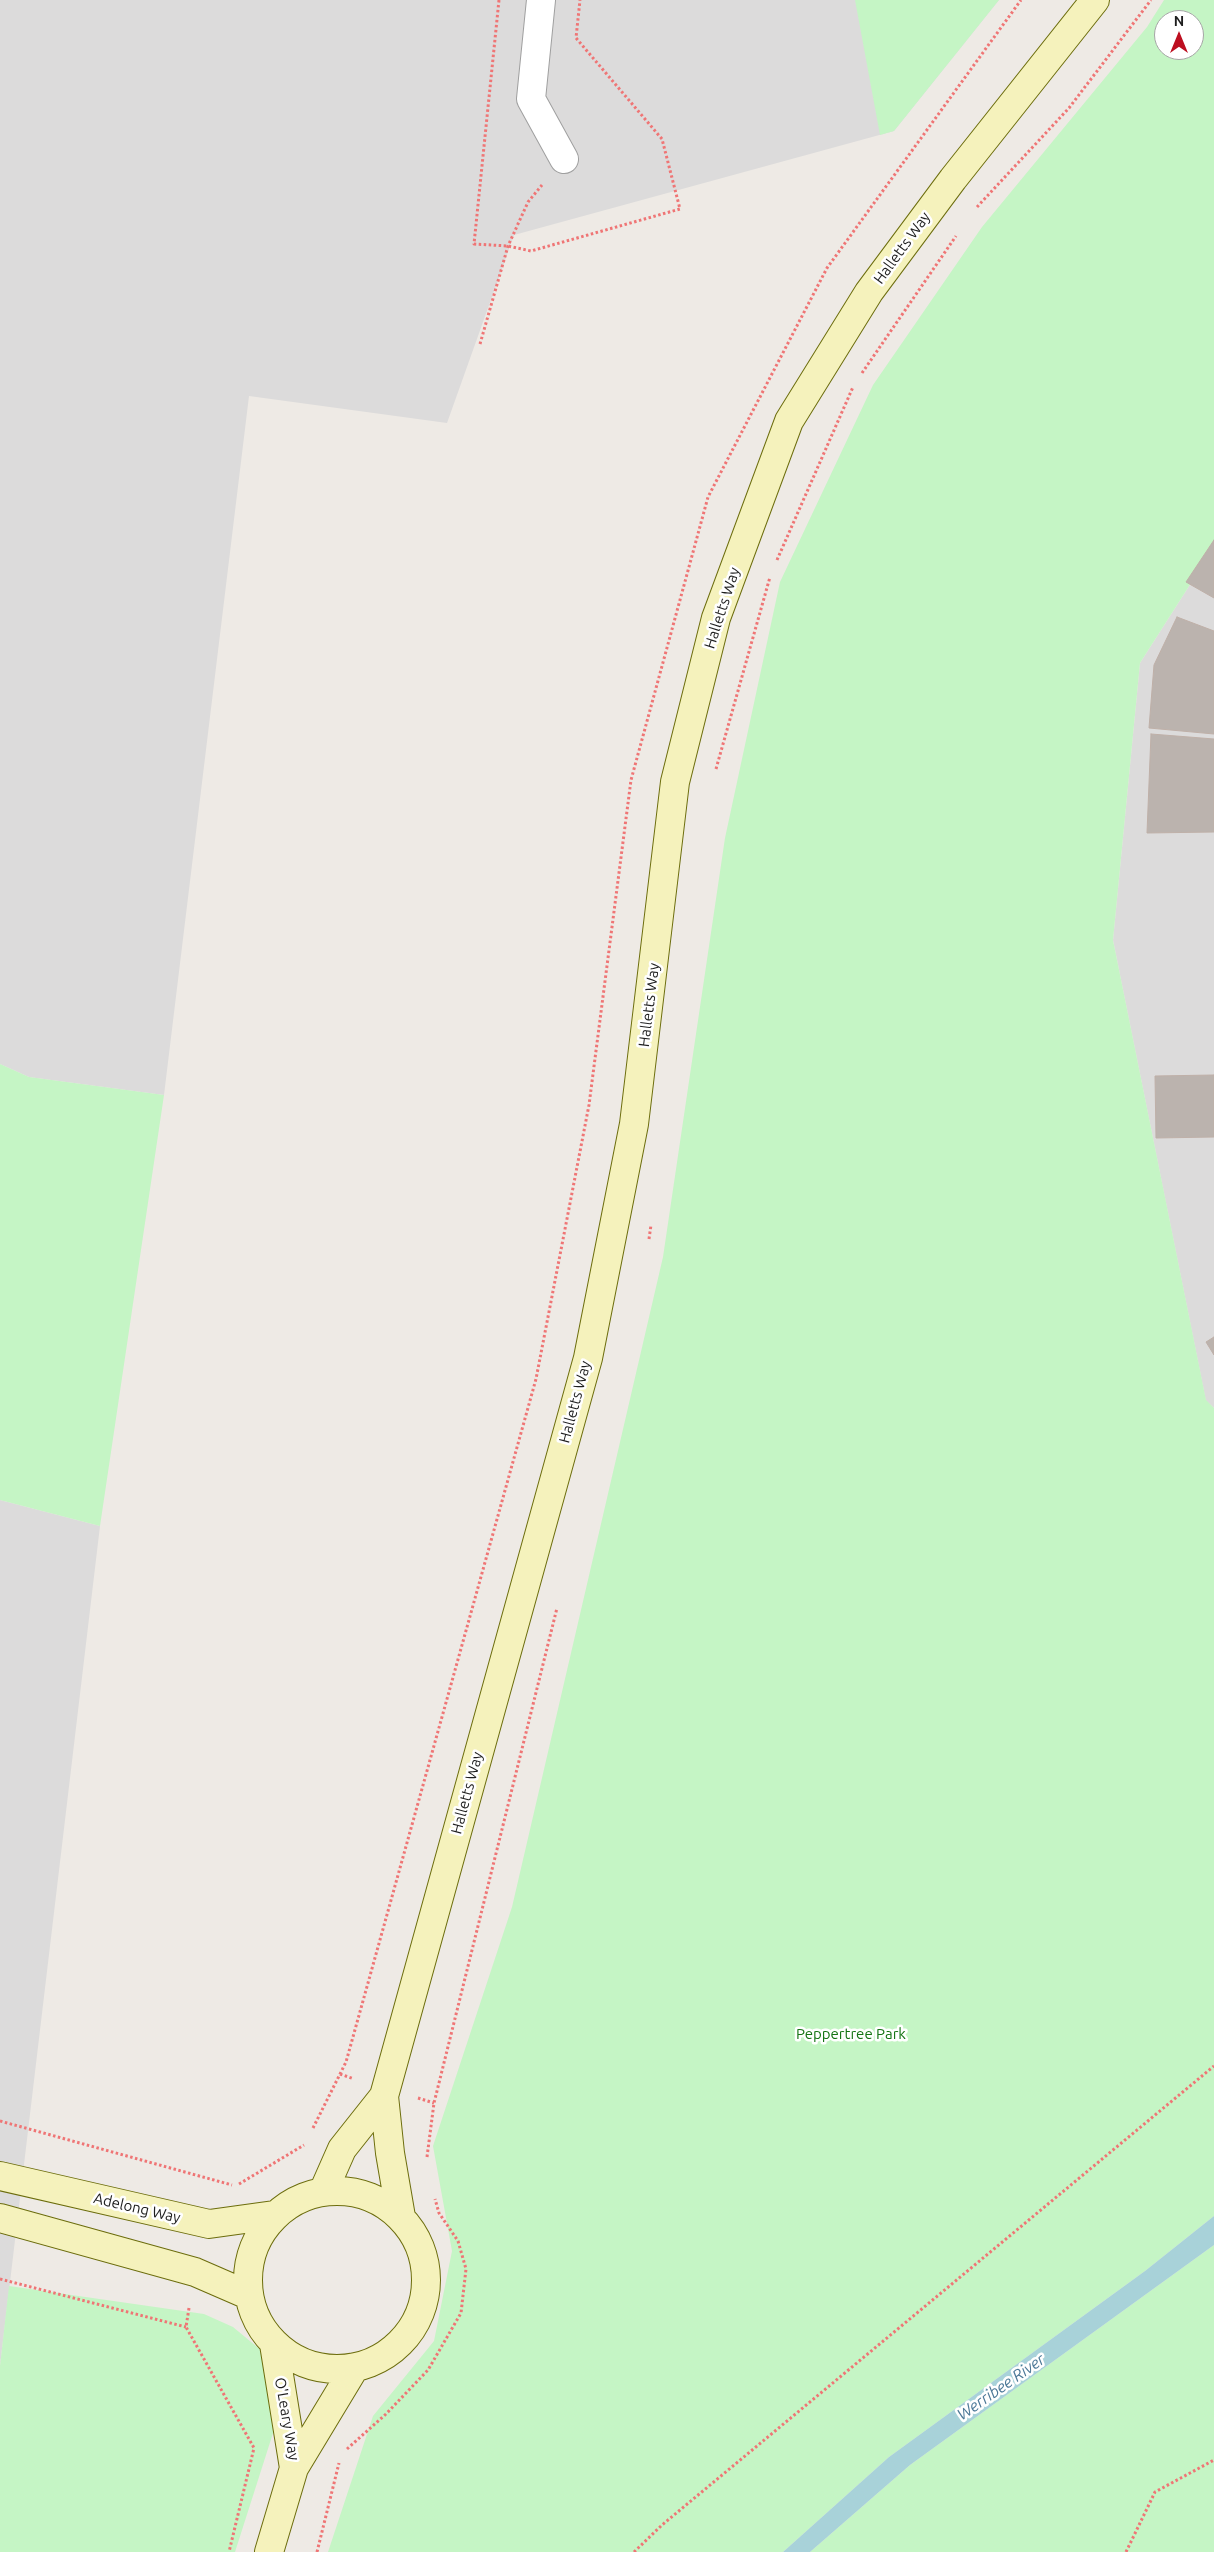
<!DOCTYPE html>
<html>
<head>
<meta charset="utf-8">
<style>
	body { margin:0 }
	#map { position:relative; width:1214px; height:2552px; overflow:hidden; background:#eeeae5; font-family:Ubuntu,sans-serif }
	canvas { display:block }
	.north { position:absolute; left:1154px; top:10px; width:50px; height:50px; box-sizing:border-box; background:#fff; border:1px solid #a5a5a5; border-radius:50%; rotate:0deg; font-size:14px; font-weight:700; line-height:20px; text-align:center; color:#1e1e1e }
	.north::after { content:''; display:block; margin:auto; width:18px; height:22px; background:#bd0f20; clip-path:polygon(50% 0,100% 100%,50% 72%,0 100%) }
</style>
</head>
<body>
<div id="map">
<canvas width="1214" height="2552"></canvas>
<div class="north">N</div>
</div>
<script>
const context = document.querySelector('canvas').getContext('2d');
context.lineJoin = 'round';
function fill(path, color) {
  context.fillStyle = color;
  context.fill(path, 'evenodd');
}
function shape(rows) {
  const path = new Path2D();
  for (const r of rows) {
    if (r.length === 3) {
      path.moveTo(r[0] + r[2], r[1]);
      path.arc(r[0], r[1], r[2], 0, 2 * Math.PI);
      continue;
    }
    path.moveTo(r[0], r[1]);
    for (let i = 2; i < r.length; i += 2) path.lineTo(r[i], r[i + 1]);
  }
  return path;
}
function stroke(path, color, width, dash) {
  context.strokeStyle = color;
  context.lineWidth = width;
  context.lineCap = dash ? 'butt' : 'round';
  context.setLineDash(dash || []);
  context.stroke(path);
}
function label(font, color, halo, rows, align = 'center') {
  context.font = font + ' Ubuntu,sans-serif';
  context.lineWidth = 5;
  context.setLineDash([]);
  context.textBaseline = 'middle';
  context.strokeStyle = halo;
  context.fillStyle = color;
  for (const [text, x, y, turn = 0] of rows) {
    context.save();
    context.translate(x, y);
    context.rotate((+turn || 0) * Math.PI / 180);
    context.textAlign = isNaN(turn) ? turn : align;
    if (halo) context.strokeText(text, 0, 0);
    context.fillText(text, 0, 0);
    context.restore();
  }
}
const residential = shape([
	[0,0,999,0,894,131,514,235,447,423,249,396,164,1095,29,1077,0,1064],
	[1214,547,1214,1408,1206,1401,1113,940,1140,663],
	[0,1500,100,1526,0,2366]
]);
const park = shape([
	[855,0,999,0,894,131,880,135],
	[1164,0,1214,0,1214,547,1140,663,1113,940,1206,1400,1214,1408,1214,2216,1145,2271,889,2457,783,2552,328,2552,373,2416,434,2341,452,2251,433,2146,512,1907,663,1257,725,838,780,582,873,385,982,227,1147,27],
	[1164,20,1194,20,1194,50,1164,50],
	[0,1064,29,1077,164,1095,100,1526,0,1500],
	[1214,2245,1214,2552,810,2552,910,2465],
	[9,2286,204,2314,233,2327,268,2356,274,2430,235,2552,0,2552,0,2366]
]);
const water = shape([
	[1214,2216,1214,2245,910,2465,810,2552,783,2552,889,2457,1145,2271]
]);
const building = shape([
	[1214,540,1214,598,1186,582,1214,540],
	[1177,617,1214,631,1214,734,1149,728,1154,665,1177,617],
	[1151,734,1214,739,1214,832,1147,833,1151,734],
	[1214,1075,1214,1137,1156,1138,1155,1076,1214,1075],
	[1214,1337,1214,1355,1206,1342,1214,1337]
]);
const path = shape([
	[499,0,474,244,508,246,531,251,680,209,662,139,576,38,580,0],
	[977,207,1069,108,1151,0],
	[480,344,508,246,528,202,542,185],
	[862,373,956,236],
	[777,560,853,387],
	[716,769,770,577],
	[649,1239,651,1225],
	[340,2074,354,2079],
	[418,2098,434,2103],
	[0,2121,232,2185],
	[313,2128,346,2062,536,1379,589,1105,631,780,708,497,827,268,1021,0],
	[427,2157,434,2103,557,1608],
	[239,2184,304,2145],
	[0,2279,186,2327],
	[189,2308,186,2327,254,2448,229,2552],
	[347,2449,386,2414,428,2370,461,2313,466,2269,458,2241,439,2213,435,2199],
	[317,2552,339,2463],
	[634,2552,662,2525,1214,2066],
	[1126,2552,1155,2492,1214,2460]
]);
const street = shape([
	[541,0,531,99,564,159]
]);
const secondary = shape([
	[0,2176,209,2224,274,2215],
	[337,2280,89],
	[323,2192,342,2149,384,2096],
	[401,2217,390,2153,384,2096,588,1358,634,1124,675,782,716,618,789,421,869,292,953,179,1095,0],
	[0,2218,195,2272,248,2295],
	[274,2344,294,2468],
	[269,2552,294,2468,355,2367]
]);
const streetNames = [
	["Halletts Way",902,248,-54],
	["Halletts Way",722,608,-72],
	["Halletts Way",649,1005,-83],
	["Halletts Way",575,1402,-75],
	["Halletts Way",467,1793,-75],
	["Adelong Way",137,2208,13],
	["O'Leary Way",287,2419,80]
];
const parkNames = [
	["Peppertree Park",851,2034]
];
const waterNames = [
	["Werribee River",1001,2387,-35]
];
fill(residential, '#dcdbdb');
fill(park, '#c5f5c5');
fill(water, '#a8d2d9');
fill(building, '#bbb3ae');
stroke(building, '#bfb0a8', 1);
stroke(street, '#9f9f9f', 30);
stroke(secondary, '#6c6d0d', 30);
stroke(path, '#ef7575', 3, [2.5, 2.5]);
stroke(street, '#fff', 28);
stroke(secondary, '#f5f2bc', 28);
label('15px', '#1e1e1e', '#fff', streetNames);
label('15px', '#157414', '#fff', parkNames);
label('italic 16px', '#4c7897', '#fff', waterNames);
</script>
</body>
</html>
